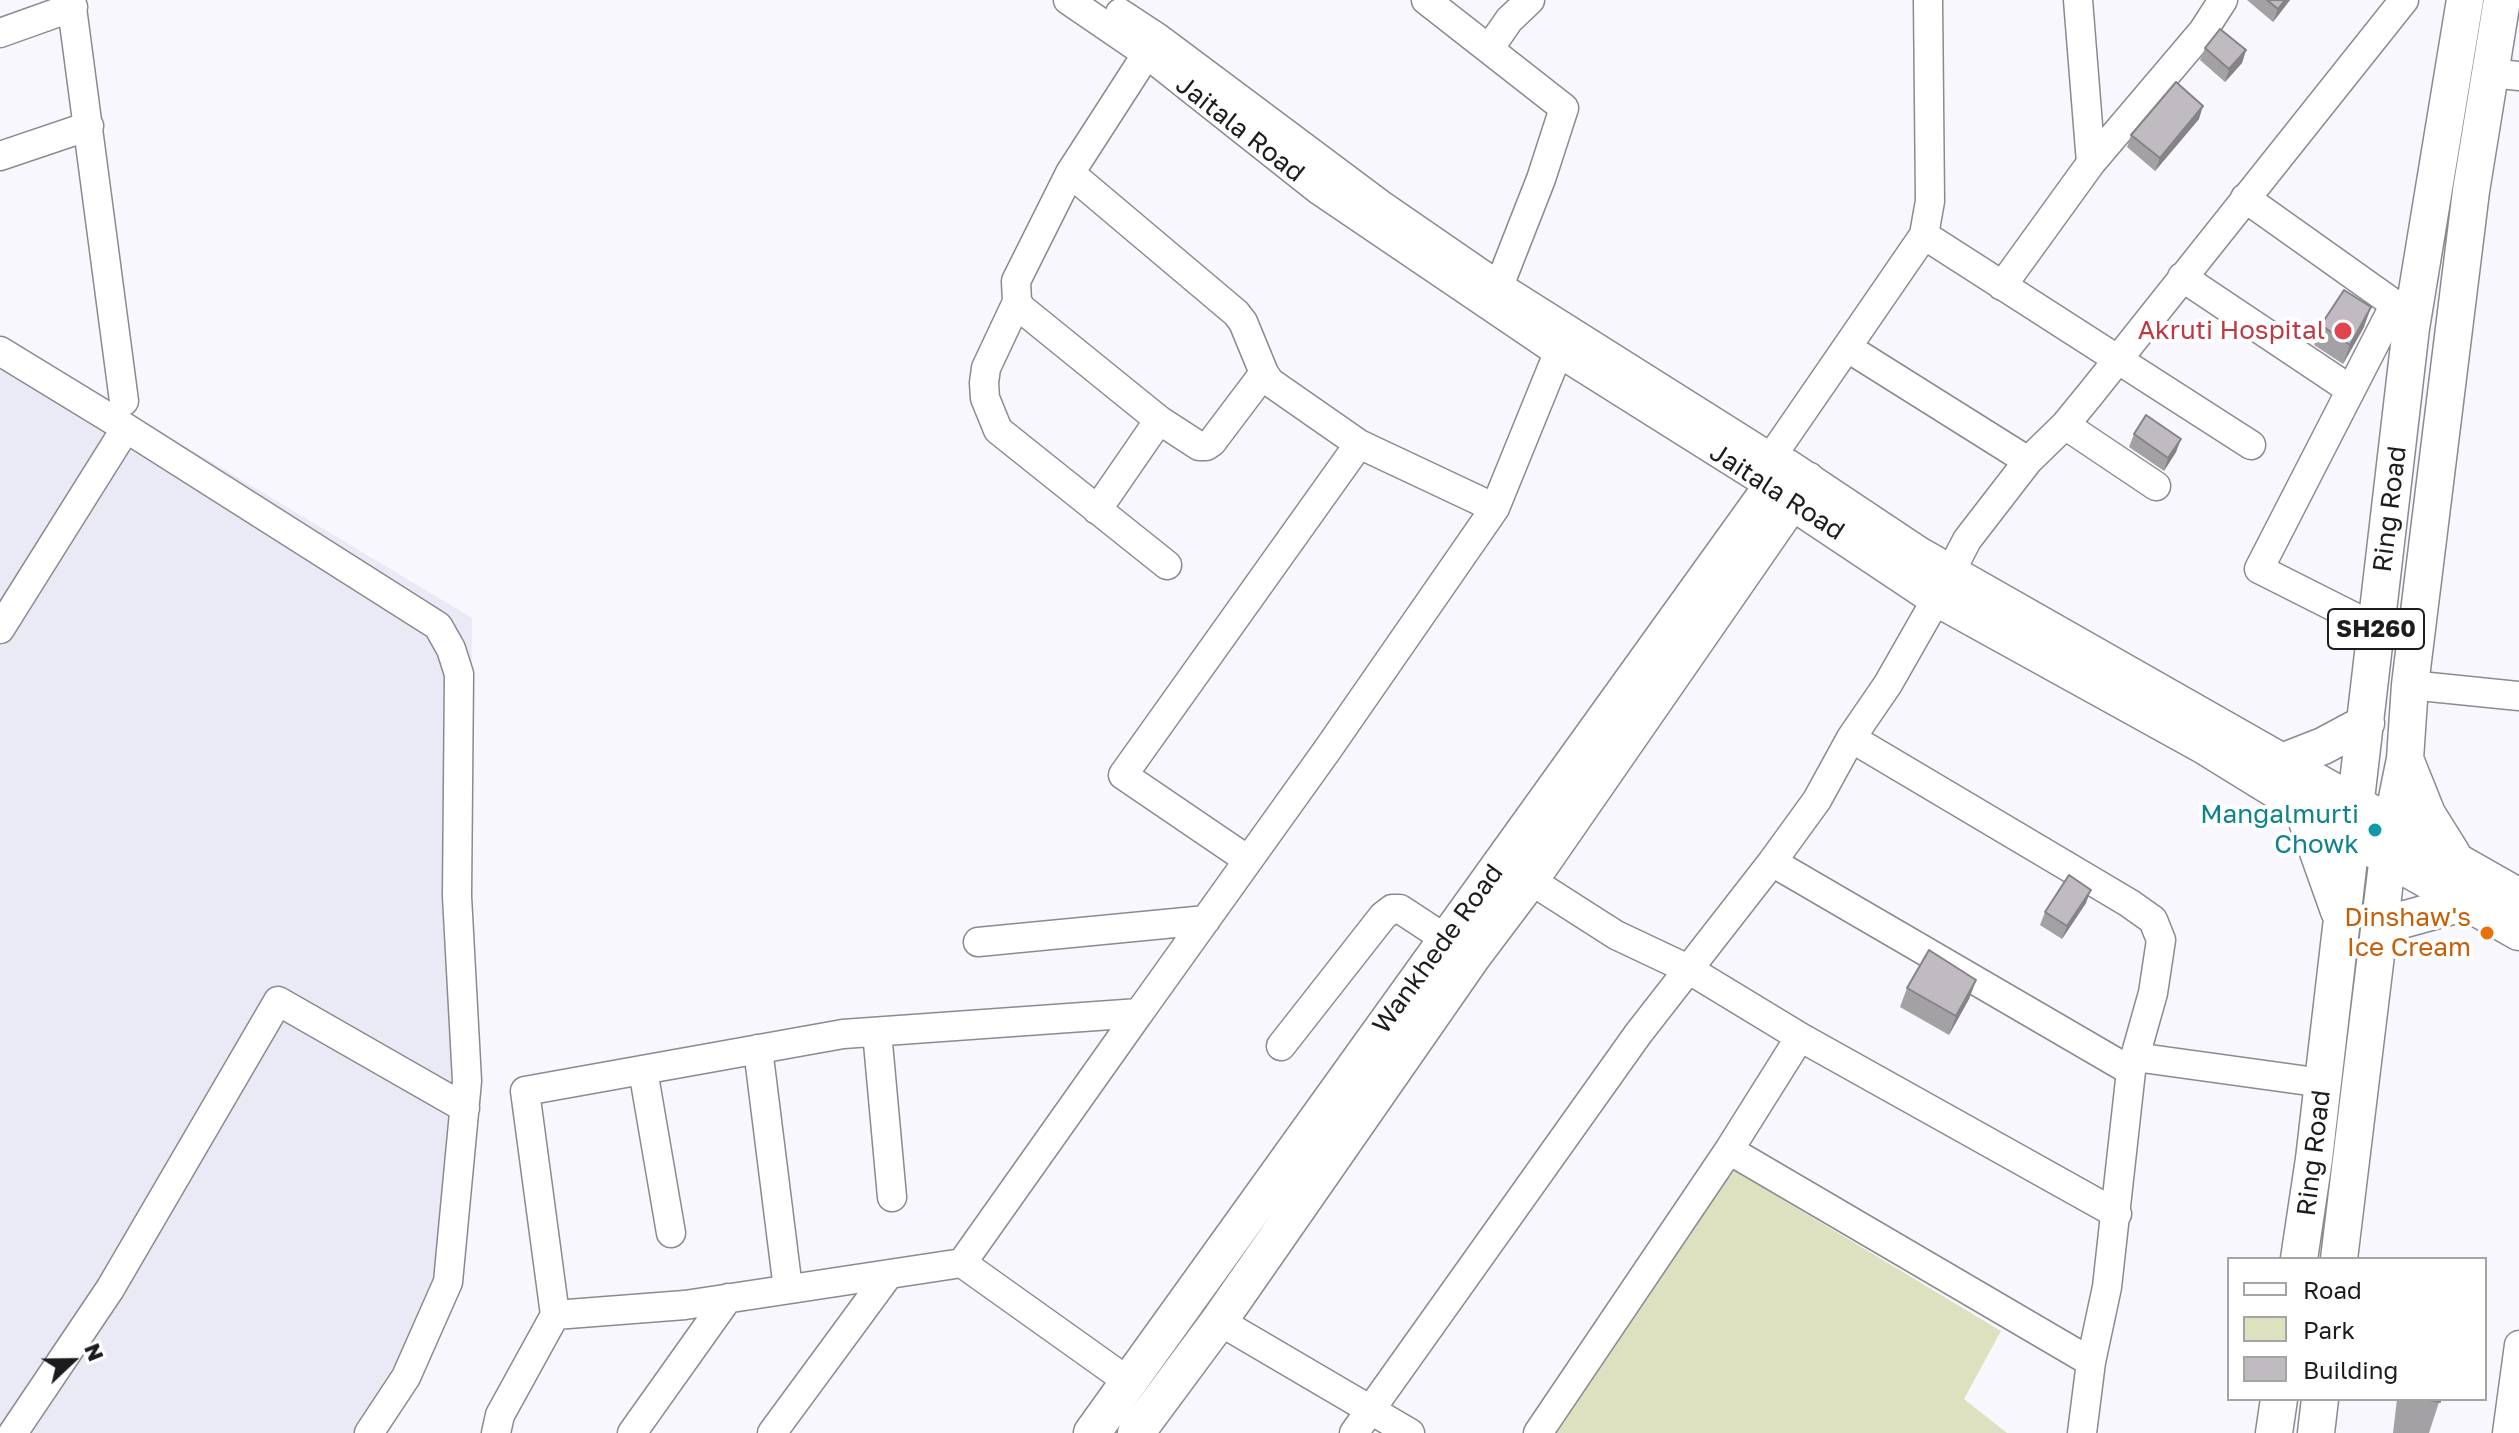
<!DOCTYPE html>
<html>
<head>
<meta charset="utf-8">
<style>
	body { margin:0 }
	#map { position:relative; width:2519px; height:1433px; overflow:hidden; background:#f7f7fd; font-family:"Golos Text",sans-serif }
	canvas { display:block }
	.legend { position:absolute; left:2227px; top:1257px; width:260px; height:144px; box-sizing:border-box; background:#fff; border:2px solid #a4a4a5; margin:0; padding:10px 14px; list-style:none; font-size:24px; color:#1c1c1e }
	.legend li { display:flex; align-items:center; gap:16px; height:40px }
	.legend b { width:40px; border:2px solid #a4a4a5 }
	.north { position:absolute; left:32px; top:1321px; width:80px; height:80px; -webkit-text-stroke:6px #fff; paint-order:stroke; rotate:68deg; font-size:22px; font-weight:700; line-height:32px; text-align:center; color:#1c1c1e }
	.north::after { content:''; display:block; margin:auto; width:28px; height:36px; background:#1c1c1e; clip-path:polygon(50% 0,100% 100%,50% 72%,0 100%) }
</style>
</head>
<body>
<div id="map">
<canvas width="2519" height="1433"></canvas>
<ul class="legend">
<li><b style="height:10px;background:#fff"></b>Road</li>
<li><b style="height:22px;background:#dee1bf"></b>Park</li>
<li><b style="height:22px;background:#bfbbc0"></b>Building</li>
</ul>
<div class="north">N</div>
</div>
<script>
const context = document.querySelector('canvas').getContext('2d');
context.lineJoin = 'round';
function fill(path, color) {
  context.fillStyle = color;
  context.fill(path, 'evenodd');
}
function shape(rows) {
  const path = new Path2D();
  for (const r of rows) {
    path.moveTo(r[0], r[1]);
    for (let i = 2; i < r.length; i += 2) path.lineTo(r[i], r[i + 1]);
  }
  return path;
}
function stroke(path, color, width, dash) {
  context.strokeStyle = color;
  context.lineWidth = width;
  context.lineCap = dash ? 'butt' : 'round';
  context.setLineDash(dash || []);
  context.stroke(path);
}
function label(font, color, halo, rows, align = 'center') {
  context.font = font + ' "Golos Text",sans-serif';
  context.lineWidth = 8;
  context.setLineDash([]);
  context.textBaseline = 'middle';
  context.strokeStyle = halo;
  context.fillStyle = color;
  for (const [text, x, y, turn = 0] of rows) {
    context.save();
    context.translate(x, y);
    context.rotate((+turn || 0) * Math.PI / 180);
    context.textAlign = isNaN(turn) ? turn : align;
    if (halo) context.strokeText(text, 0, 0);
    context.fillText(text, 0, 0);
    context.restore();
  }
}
const built = shape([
	[0,335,472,618,468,1195,383,1433,0,1433]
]);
const green = shape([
	[1730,1168,2001,1331,1964,1399,2007,1433,1541,1433]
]);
const minor = shape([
	[71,0,124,401],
	[1068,0,1147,54,1320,191,1559,353,1772,487],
	[1426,0,1564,108,1541,179,1499,286],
	[1120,13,1158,38,1380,204,1499,286,1786,467],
	[0,33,73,7],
	[1489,49,1509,20,1530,0],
	[2491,73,2519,76],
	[0,156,89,126],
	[2091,163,2203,31,2223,0],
	[1070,173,1236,313,1243,322,1264,373,1270,382,1359,444],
	[2245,198,2411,316],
	[1924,235,2251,445],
	[2182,277,2351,390],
	[2002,286,2091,163,2078,0],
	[1017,302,986,368,984,383,985,398,998,430,1167,565],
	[1848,348,2028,461],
	[0,351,126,428,438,626,451,649,459,674,457,896,467,1081,448,1282,406,1377,369,1433],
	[1159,420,1199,446,1206,446,1212,442,1264,373],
	[2065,425,2156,486],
	[1761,472,1924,235,1930,201,1928,0],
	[1097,510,1159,420,1022,309,1017,302,1016,281,1070,173,1157,38],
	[2376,628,2259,569,2395,304],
	[0,629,126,428],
	[2410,685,2519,696],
	[1851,738,1888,684,1937,598,1967,540,2028,461,2065,425,2092,392,2404,0],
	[1248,860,1123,775,1359,444,1495,508],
	[1772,862,2131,1071],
	[1530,880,1616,935,1688,969,1800,1037],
	[978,942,1206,920],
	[1139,1013,1328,749,1495,508,1565,336],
	[877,1032,892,1197],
	[1281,1046,1383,916,1392,909,1400,909,1461,949],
	[758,1049,788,1289],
	[2135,1057,2323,1083],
	[643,1070,671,1233],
	[1729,1150,2091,1362],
	[555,1315,685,1305,962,1263,1129,1382],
	[1219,1321,1410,1433],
	[13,1433,110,1289,278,1001,465,1108],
	[496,1433,500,1415,555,1315,525,1091,843,1034,1139,1013,962,1263],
	[632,1433,728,1298],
	[772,1433,889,1274],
	[1354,1433,1638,1034,1772,862,1817,800,1851,738,2129,903,2153,920,2161,940,2153,993,2131,1071,2107,1287,2091,1362,2082,1433],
	[1538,1433,1729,1150,1800,1037,2117,1214],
	[2507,1433,2519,1345]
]);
const major = shape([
	[1775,490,1937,598,2203,745,2352,837,2519,932],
	[2405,759,2427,814,2452,854],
	[2282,762,2323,746,2366,723],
	[2302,807,2339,911],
	[2380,926,2467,902],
	[2299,1259,2314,1159,2411,328,2465,0],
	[2339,1259,2392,823,2405,759,2410,685,2471,191,2502,0],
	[1092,1433,1786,467,1918,555,2519,897],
	[1136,1433,1219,1321,1472,957,1530,880,1807,480],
	[2274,1433,2279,1399],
	[2316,1433,2320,1399]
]);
const wall = shape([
	[2247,0,2290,0,2273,22],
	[2205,48,2246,50,2242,63,2225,82,2200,60],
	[2199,119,2155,171,2127,147,2131,135],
	[2321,325,2364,327,2343,364,2314,345],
	[2134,434,2181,439,2176,452,2164,471,2129,447],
	[2086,903,2062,939,2040,925,2045,912],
	[1976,980,1969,999,1949,1035,1900,1007,1907,988],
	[2397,1399,2440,1399,2429,1433,2393,1433]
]);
const shadedWall = shape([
	[2285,0,2290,0,2273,22,2278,9],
	[2246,50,2242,63,2225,82,2229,69],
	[2203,106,2199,119,2155,171,2160,158],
	[2371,307,2364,327,2343,364,2350,345],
	[2181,439,2176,452,2164,471,2168,458],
	[2091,890,2086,903,2062,939,2067,926],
	[1976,980,1969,999,1949,1035,1956,1016]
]);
const building = shape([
	[2267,0,2285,0,2278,9,2267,0],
	[2220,29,2246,50,2229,69,2205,48,2220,29],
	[2176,82,2203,106,2160,158,2131,135,2176,82],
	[2344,290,2371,307,2350,345,2321,325,2344,290],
	[2146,415,2181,439,2168,458,2134,434,2146,415],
	[2069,875,2091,890,2067,926,2045,912,2069,875],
	[1929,950,1976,980,1956,1016,1907,988,1929,950],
	[2424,1399,2440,1399,2440,1402,2424,1399]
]);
const markers = [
	[2343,331,10,"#e0444e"],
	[2375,830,8,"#0f9aa8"],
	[2487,933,8,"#e8710a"]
];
const shields = [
	[2376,629,96]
];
const shieldNames = [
	["SH260",2376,629]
];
const streetNames = [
	["Jaitala Road",1240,129,38],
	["Jaitala Road",1777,492,33],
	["Ring Road",2390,509,-83],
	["Wankhede Road",1438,949,-54],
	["Ring Road",2314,1153,-83]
];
const healthNames = [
	["Akruti Hospital",2325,331]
];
const cultureNames = [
	["Mangalmurti",2359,815],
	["Chowk",2359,845]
];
const foodNames = [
	["Dinshaw's",2471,918],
	["Ice Cream",2471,948]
];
fill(built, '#eaeaf7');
fill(green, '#dee1bf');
stroke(minor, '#8a8a90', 31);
stroke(major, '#8a8a90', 39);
stroke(minor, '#fff', 28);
stroke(major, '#fff', 36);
fill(wall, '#a4a1a5');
fill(shadedWall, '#868386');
fill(building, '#bfbbc0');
stroke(building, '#868386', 2);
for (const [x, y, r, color] of markers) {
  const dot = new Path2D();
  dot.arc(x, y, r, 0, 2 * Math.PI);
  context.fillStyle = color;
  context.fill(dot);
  stroke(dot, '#fff', 3);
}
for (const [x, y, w] of shields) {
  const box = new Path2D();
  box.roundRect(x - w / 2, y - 20, w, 40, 6);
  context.fillStyle = '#fff';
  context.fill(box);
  stroke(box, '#1c1c1e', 2);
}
label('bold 24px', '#1c1c1e', null, shieldNames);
label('26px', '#1c1c1e', '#fff', streetNames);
label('26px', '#be3a42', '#fff', healthNames, 'right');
label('26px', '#0d838f', '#fff', cultureNames, 'right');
label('26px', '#c56008', '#fff', foodNames, 'right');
</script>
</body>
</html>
